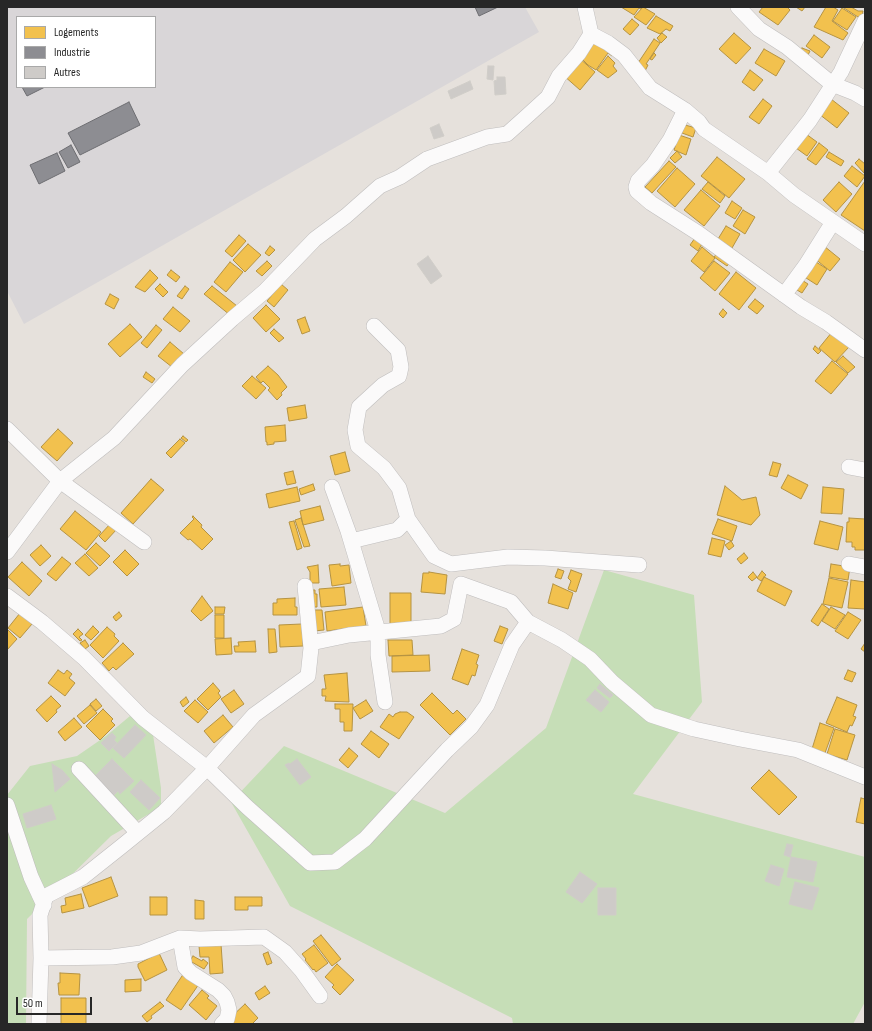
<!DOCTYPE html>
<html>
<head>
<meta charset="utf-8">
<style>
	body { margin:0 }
	#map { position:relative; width:872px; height:1031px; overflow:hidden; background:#e6e1dc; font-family:"Sofia Sans Condensed",sans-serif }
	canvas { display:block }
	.frame { position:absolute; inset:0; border:8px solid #272727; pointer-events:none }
	.legend { position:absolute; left:16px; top:16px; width:140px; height:72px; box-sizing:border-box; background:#fff; border:1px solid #a9a9a9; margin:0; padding:5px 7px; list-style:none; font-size:12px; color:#272727 }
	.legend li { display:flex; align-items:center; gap:8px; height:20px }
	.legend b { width:20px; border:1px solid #a9a9a9 }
	.scale { position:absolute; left:16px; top:997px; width:76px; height:18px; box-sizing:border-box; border:2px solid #272727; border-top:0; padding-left:5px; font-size:12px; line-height:14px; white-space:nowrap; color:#272727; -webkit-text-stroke:3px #fff; paint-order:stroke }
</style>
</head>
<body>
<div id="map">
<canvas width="872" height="1031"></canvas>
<div class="frame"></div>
<ul class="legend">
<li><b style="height:11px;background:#f2c14e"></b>Logements</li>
<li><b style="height:11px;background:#8d8d92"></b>Industrie</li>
<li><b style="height:11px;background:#cecbc8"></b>Autres</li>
</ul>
<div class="scale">50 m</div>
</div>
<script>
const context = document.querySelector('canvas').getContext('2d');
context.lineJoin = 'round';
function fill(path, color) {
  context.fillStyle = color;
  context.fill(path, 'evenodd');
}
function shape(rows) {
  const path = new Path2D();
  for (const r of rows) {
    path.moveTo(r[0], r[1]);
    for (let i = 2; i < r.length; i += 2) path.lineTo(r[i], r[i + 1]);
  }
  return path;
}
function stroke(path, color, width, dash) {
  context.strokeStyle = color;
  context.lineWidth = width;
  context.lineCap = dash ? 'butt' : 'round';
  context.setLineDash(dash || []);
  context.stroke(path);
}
const industrial = shape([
	[7,7,525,7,539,32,24,324,7,291],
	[17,17,155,17,155,87,17,87]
]);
const green = shape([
	[604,570,694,595,702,702,633,794,865,857,865,1002,853,1024,513,1024,512,1018,290,906,231,802,284,746,445,813,546,728],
	[130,716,152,728,161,788,161,807,111,836,27,919,26,1024,7,1024,7,795,30,766,77,756,106,736]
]);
const homes = shape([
	[621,7,643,7,641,9,639,8,634,15,621,7],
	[643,7,655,14,646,25,634,17,643,7],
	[763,7,787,7,790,10,778,25,759,12,763,7],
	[796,7,805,7,802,11,796,7],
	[826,7,833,7,838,10,832,21,848,33,843,40,814,27,826,7],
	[845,7,851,7,858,11,863,11,862,16,858,17,844,8,845,7],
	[842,8,856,17,847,30,833,21,842,8],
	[656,16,673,26,670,31,666,29,660,34,647,28,656,16],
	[632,19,639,25,630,35,623,29,632,19],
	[662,33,667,37,661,43,657,38,662,33],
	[734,33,751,48,736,64,719,49,734,33],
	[814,35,830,47,822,58,806,46,814,35],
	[591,39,614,49,612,56,608,53,596,70,588,65,579,56,591,39],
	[654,39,660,43,646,64,648,65,645,71,636,66,654,39],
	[802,48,810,51,807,57,800,53,802,48],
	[764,49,785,61,776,76,755,63,764,49],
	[654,53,656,55,652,60,650,59,654,53],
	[608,56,615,63,613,66,617,71,608,78,597,70,608,56],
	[578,57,595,72,580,90,563,75,578,57],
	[750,70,763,80,754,91,742,82,750,70],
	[763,99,772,106,759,124,749,117,763,99],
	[831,99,849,113,837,128,819,114,831,99],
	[685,125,696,128,693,137,682,133,685,125],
	[806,134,817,142,807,156,796,148,806,134],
	[679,135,691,139,686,155,674,150,679,135],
	[819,143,828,150,816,165,807,159,819,143],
	[677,151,682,157,675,163,670,158,677,151],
	[829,152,844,161,841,166,826,157,829,152],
	[717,157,745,179,729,198,701,176,717,157],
	[859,159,865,164,864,173,855,163,859,159],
	[669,161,676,167,652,193,645,187,669,161],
	[852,166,865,176,857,187,844,176,852,166],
	[677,168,695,184,675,207,657,191,677,168],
	[865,181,865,231,841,215,865,181],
	[708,182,725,196,720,203,702,189,708,182],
	[839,182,852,194,836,212,823,200,839,182],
	[701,190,720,206,704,226,684,210,701,190],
	[732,201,742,208,735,219,725,213,732,201],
	[743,210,755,217,745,234,733,226,743,210],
	[726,226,740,234,732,248,718,239,726,226],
	[239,235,246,241,232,257,225,251,239,235],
	[695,238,702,244,698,251,690,245,695,238],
	[248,244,261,255,245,272,233,260,248,244],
	[270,246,275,250,269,256,265,253,270,246],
	[824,246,840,259,830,271,814,258,824,246],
	[702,247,715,258,704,272,691,261,702,247],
	[719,251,732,260,727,266,714,257,719,251],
	[813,260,827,269,817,285,803,276,813,260],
	[267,261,272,266,262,276,256,271,267,261],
	[714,261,730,273,715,291,700,278,714,261],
	[230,262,243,272,226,292,214,282,230,262],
	[150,270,158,278,145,292,135,287,150,270],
	[171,270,180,277,176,282,167,275,171,270],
	[736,272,756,288,739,310,719,294,736,272],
	[797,277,808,284,802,293,792,287,797,277],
	[160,284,168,292,163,297,155,289,160,284],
	[281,284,288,290,274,307,267,301,281,284],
	[185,286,189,289,182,299,177,296,185,286],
	[212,286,237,306,230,315,204,294,212,286],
	[110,294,119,299,114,309,105,304,110,294],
	[755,299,764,306,757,314,748,307,755,299],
	[266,305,280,319,266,332,253,318,266,305],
	[173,307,190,321,180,332,163,319,173,307],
	[723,309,727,313,723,318,719,314,723,309],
	[305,317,310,331,302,334,297,320,305,317],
	[130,324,142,337,120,357,108,344,130,324],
	[156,325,162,330,147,348,141,343,156,325],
	[274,329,284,338,279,342,270,333,274,329],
	[832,332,849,347,835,362,819,348,832,332],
	[170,342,184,354,172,367,158,356,170,342],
	[815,346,821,351,818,354,813,349,815,346],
	[843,356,855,367,848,373,836,362,843,356],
	[832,361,848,374,831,394,815,381,832,361],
	[268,366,278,375,287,387,281,393,282,395,277,400,268,390,270,388,263,381,261,383,256,377,268,366],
	[146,372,155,379,152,383,143,377,146,372],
	[252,376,266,388,256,399,242,386,252,376],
	[305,405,307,418,289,421,287,408,305,405],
	[285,425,286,441,274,442,274,444,267,445,267,442,266,442,265,427,285,425],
	[58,429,73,443,57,461,41,447,58,429],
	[183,436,188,440,186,442,181,438,183,436],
	[180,439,185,443,171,458,166,453,180,439],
	[345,452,350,471,335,475,330,456,345,452],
	[773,462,781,464,777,477,769,475,773,462],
	[293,471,296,483,287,485,284,473,293,471],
	[788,475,808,485,801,499,781,488,788,475],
	[151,479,164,490,133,524,121,513,151,479],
	[313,484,315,490,301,495,299,489,313,484],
	[725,486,742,500,756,497,760,515,751,525,717,515,725,486],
	[297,487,300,501,269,508,266,494,297,487],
	[823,487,844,489,842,514,821,513,823,487],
	[320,506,324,520,303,525,300,511,320,506],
	[75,511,101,532,86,550,60,529,75,511],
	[193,516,202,525,201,527,213,539,202,550,190,539,188,540,180,533,194,519,192,517,193,516],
	[301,518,310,546,304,547,295,520,301,518],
	[849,518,865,519,865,550,855,550,855,547,852,547,852,542,846,542,847,522,849,522,849,518],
	[718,519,737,526,732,541,712,534,718,519],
	[294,521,302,548,297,550,289,522,294,521],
	[820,521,843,527,838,550,814,544,820,521],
	[111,523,117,529,105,542,99,536,111,523],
	[712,538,725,541,721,557,708,554,712,538],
	[731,541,734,546,729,550,725,545,731,541],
	[96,543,110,556,100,566,86,553,96,543],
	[41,545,51,556,40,566,30,555,41,545],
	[125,550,139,564,127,576,113,562,125,550],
	[744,553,748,558,741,564,737,559,744,553],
	[85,554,98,568,89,576,75,563,85,554],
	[62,557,71,564,56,581,47,574,62,557],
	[22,562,42,581,29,596,8,577,22,562],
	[340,564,340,566,349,565,351,583,332,586,329,565,340,564],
	[831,564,850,567,848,580,829,577,831,564],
	[318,565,319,583,310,583,310,572,307,567,318,565],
	[558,569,564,571,561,579,555,577,558,569],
	[571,570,582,574,576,592,568,589,571,581,568,578,571,570],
	[762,571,766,575,761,581,757,578,762,571],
	[429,572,447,575,445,594,421,592,423,573,429,573,429,572],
	[753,572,757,577,752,581,748,577,753,572],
	[764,577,792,591,785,606,757,591,764,577],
	[829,578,848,582,842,608,823,604,829,578],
	[851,580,865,582,865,609,848,608,851,580],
	[553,584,573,593,568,609,548,603,553,584],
	[344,587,346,605,321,607,319,589,344,587],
	[311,590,315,590,315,594,317,594,317,607,311,607,311,590],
	[390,593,411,593,411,624,390,624,390,593],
	[202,596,213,611,201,621,191,611,202,596],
	[295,598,295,607,297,607,297,615,273,615,273,603,277,603,277,599,295,598],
	[822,604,829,609,818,626,811,621,822,604],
	[215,607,225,607,224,614,215,614,215,607],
	[363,607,366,626,327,631,325,612,363,607],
	[831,607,845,615,835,629,822,621,831,607],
	[312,610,322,610,324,630,314,631,312,610],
	[119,612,122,616,116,621,113,617,119,612],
	[848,612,861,620,848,639,835,631,848,612],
	[20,613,32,624,20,638,8,628,20,613],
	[215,615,224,615,224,638,215,638,215,615],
	[302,624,303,646,280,647,279,625,302,624],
	[93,626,99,632,91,640,85,635,93,626],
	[500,626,508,629,502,644,494,641,500,626],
	[107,627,115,634,114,636,119,641,103,658,90,645,107,627],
	[7,629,17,639,7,650,7,629],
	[78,629,83,634,79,637,82,640,80,641,73,634,78,629],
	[268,629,275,629,277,652,269,653,268,629],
	[231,638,232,654,216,655,215,639,231,638],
	[85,640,89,646,85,649,80,643,85,640],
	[388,640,412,640,413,655,389,656,388,640],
	[255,641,256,652,235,652,234,646,239,646,238,642,255,641],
	[123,643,134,654,116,670,113,667,109,671,102,663,123,643],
	[865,643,865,652,861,649,865,643],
	[462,649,479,655,476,664,478,665,475,676,472,675,468,685,452,679,462,649],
	[429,655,430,671,392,672,392,656,429,655],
	[58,670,64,674,67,670,72,674,69,678,75,683,65,696,48,683,58,670],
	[848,670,856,673,852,682,844,679,848,670],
	[347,673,349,702,325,701,326,696,322,696,322,689,326,689,324,675,347,673],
	[213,683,220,691,218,693,221,697,208,710,197,699,213,683],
	[234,690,244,704,231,713,221,699,234,690],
	[432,693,453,714,457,710,466,719,450,735,420,705,432,693],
	[51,696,61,706,56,710,57,712,47,722,36,710,51,696],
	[186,697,189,702,183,707,180,702,186,697],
	[837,697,857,705,853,716,856,717,852,726,850,725,847,732,826,723,837,697],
	[96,699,102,706,96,711,90,704,96,699],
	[195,700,208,712,198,723,184,711,195,700],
	[366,700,373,711,360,719,353,708,366,700],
	[335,704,353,704,352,731,344,731,344,722,340,722,340,709,335,709,335,704],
	[90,705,97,713,84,724,77,716,90,705],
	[103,709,113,719,111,721,115,725,100,740,86,726,103,709],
	[400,712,407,712,414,717,399,739,380,727,389,714,393,717,395,714,400,712],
	[223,715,233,727,214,743,204,731,223,715],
	[74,718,82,727,65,741,58,732,74,718],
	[820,723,834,728,825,753,812,749,820,723],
	[835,729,855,735,847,760,827,754,835,729],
	[371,731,389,744,379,758,361,744,371,731],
	[349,748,358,756,348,768,339,760,349,748],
	[769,770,797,797,779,815,751,788,769,770],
	[861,798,865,799,865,824,856,822,861,798],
	[111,877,118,896,89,907,82,888,111,877],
	[81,894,84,908,62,913,61,906,66,905,65,898,81,894],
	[150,897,167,897,167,915,150,915,150,897],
	[235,897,262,897,262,906,248,906,248,910,235,910,235,897],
	[195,900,204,901,204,919,195,919,195,900],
	[321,935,341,959,332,966,313,941,321,935],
	[221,944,223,973,210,974,209,957,200,957,199,946,221,944],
	[314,945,328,963,316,972,314,969,313,970,305,960,306,959,302,954,314,945],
	[268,952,272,963,267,965,263,954,268,952],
	[159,953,167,970,145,981,138,967,138,964,159,953],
	[193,956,202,961,203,959,208,963,204,969,190,961,193,956],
	[337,964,354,980,340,995,332,987,334,985,325,977,337,964],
	[60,973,80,974,79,995,59,995,58,983,60,983,60,973],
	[184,973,199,984,181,1010,166,1000,184,973],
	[141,979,141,991,125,992,125,980,141,979],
	[265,986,270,993,259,1000,255,993,265,986],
	[202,990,209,996,207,998,217,1006,206,1020,189,1005,202,990],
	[61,998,86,998,86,1024,61,1024,61,998],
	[160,1002,164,1006,151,1016,152,1018,147,1022,142,1016,160,1002],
	[245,1004,258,1018,252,1024,234,1024,229,1019,245,1004]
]);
const industry = shape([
	[475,7,498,7,479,16,475,7],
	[22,87,45,87,27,96,22,87],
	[129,102,140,125,80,155,68,133,129,102],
	[71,145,80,162,68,168,59,152,71,145],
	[57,153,65,171,39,184,30,165,57,153]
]);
const building = shape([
	[488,66,494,66,493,80,487,79,488,66],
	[497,77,505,77,506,94,495,95,494,81,497,80,497,77],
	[470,81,473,89,451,99,448,91,470,81],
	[439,124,444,136,434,139,430,128,439,124],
	[428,256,442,276,431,284,417,264,428,256],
	[600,684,613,695,610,698,597,688,600,684],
	[595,690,609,702,601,712,586,700,595,690],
	[135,725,146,735,124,758,113,748,135,725],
	[112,733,116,737,114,740,117,743,109,751,101,743,112,733],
	[112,759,134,781,120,794,118,791,113,796,94,777,112,759],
	[297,759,311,777,300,785,285,765,289,763,290,764,297,759],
	[52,764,62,770,70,779,55,792,52,764],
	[141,780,160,798,149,810,130,792,141,780],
	[51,805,56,819,27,828,23,814,51,805],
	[787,844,793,845,790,857,784,855,787,844],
	[791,857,817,862,813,882,787,877,791,857],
	[771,865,784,869,779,886,765,881,771,865],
	[580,872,597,884,582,903,566,892,580,872],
	[795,882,819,888,812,910,789,904,795,882],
	[598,888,616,888,616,915,598,915,598,888]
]);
const minor = shape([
	[738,7,759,29,787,47,832,84,855,93,865,99],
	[591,34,608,43,624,55,650,88,685,110,699,122,704,129,768,173,794,195,865,244],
	[685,110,670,140,653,165,638,181,636,187,637,191,651,203,698,233,801,307,826,322,865,350],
	[768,173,810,120,841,72,865,21],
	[784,295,806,265,833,222],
	[374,326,398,350,401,367,399,376,383,385,359,407,355,430,358,446,384,468,399,488,408,519,434,556,451,564,508,557,545,558,639,565],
	[7,429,60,481,144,542],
	[849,467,865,470],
	[332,487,348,531,378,631,378,655,385,702],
	[351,541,397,530,408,519],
	[7,552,60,481,114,438,182,365,232,319,265,291,315,239,346,216,380,186,400,177,427,159,487,137,507,134,526,117,548,97,559,76,579,53,591,34,585,7],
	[849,564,865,567],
	[305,586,311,648,308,676,254,715,207,768,247,807,310,863,335,862,365,839,447,750,471,727,487,705,512,645,528,622],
	[7,596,42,622,84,658,143,718,207,768,164,812,122,846,83,877,46,896,40,915,41,958,39,1024],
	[311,643,349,635,441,626,454,619,461,584,511,602,528,622,562,640,590,659,612,682,651,715,694,729,740,739,798,750,865,777],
	[79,769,138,833],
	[7,805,31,877,44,905],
	[180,938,185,967,191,973,218,990,224,996,227,1002,229,1010,227,1019,222,1024],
	[41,958,112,957,141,953,180,938,200,939,264,937,285,952,302,971,320,996]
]);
fill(industrial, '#d9d6d8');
fill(green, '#c6deb7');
fill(homes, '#f2c14e');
stroke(homes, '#b59342', 1);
fill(industry, '#8d8d92');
stroke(industry, '#6e6e72', 1);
fill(building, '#cecbc8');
stroke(building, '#d0cdc8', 1);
stroke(minor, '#bfbdbd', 16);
stroke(minor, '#fbfafa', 15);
</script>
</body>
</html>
